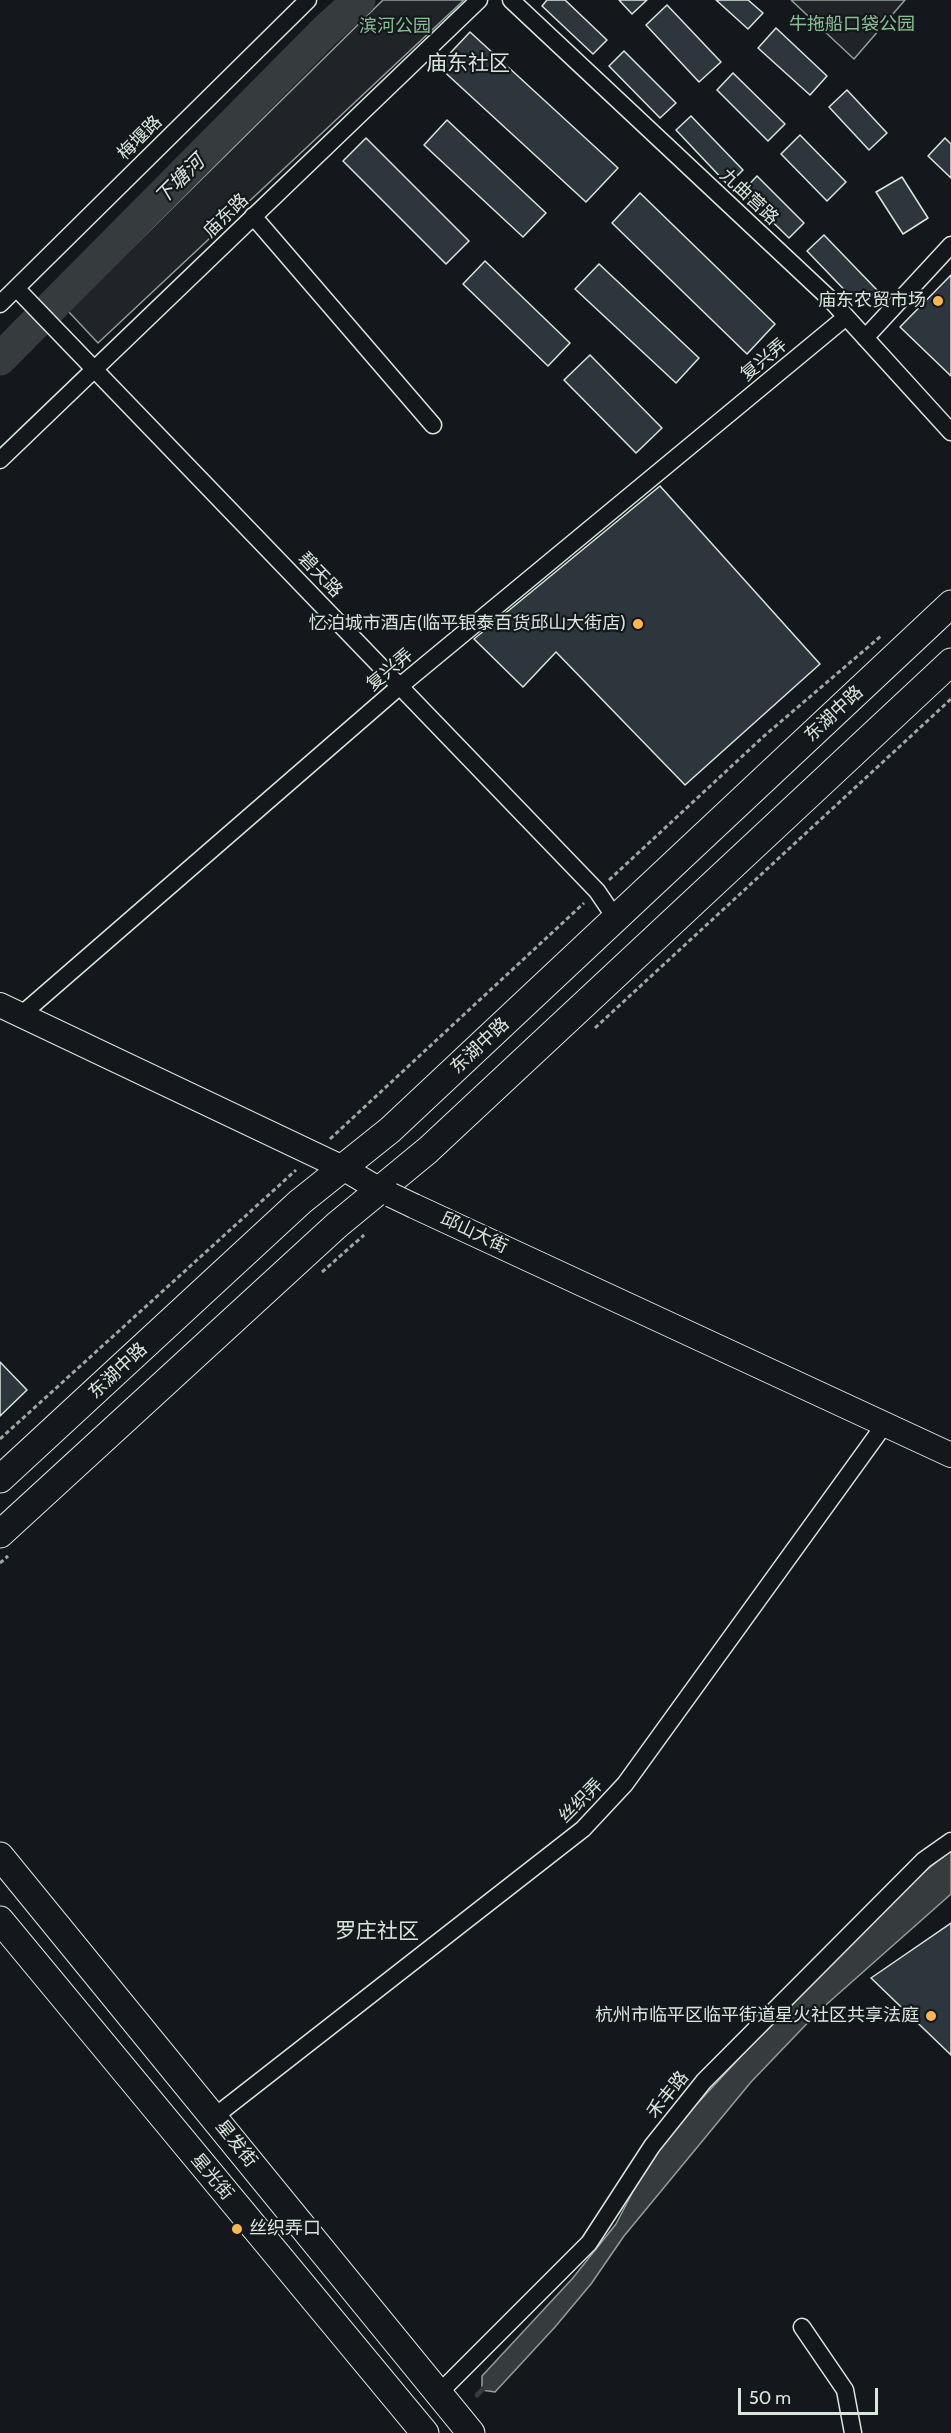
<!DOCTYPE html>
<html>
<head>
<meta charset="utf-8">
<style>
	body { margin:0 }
	#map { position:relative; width:951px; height:2433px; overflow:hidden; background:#14181c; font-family:Cabin,sans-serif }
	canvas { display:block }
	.scale { position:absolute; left:738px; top:2388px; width:140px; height:27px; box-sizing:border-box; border:3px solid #d8e6dc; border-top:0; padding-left:8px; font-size:18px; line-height:21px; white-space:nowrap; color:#d8e6dc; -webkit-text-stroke:4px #14181c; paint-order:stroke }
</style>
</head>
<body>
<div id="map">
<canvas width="951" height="2433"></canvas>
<div class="scale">50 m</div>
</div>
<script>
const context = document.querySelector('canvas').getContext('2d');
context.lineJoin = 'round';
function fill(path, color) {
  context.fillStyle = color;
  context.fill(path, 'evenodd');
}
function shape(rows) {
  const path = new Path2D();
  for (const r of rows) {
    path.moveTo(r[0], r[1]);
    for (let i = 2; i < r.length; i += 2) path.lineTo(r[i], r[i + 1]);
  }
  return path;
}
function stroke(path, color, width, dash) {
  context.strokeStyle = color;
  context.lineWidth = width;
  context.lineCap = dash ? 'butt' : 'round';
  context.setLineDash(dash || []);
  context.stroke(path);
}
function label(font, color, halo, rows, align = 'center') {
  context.font = font + ' Cabin,"Noto Sans SC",sans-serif';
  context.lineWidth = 4.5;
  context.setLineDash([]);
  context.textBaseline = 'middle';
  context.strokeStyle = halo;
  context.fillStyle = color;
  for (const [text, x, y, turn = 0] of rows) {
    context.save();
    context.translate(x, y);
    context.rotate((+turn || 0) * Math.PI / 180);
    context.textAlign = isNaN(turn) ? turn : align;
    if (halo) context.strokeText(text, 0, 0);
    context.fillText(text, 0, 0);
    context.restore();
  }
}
const green = shape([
	[383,0,464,0,98,343,68,311,383,0],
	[791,0,905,0,854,59,791,0]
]);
const water = shape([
	[951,1850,951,1894,819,2011,751,2082,624,2236,591,2284,555,2327,495,2392,482,2390,482,2376,572,2279,616,2224,655,2149,876,1911,951,1850]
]);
const stream = shape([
	[477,2395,486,2386]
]);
const river = shape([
	[0,359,325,31,359,0]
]);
const building = shape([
	[547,0,565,0,607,40,593,54,542,6,547,0],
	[619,0,647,0,632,14,619,0],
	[716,0,748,0,763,13,748,29,716,0],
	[667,5,721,62,699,82,646,25,667,5],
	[776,28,827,76,810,95,758,48,776,28],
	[470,32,618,168,586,202,438,66,470,32],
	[624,51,676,103,660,118,609,66,624,51],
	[733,73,785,124,768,141,717,90,733,73],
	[847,90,887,133,869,150,829,107,847,90],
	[691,116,743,170,728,185,676,130,691,116],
	[447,120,546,213,523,237,424,145,447,120],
	[800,135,846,182,827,201,781,154,800,135],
	[366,138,469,241,446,264,343,161,366,138],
	[945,138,951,144,951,178,928,156,945,138],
	[757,176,804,223,789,238,742,192,757,176],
	[902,177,928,218,903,234,876,192,902,177],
	[640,193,775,324,747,354,612,223,640,193],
	[824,235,877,290,860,306,807,251,824,235],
	[485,261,570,343,548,366,463,284,485,261],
	[599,264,699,358,676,383,575,289,599,264],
	[951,275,951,376,900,327,951,275],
	[590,355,662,428,636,453,564,380,590,355],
	[660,486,820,664,685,785,556,652,523,687,474,639,660,486],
	[0,1362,27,1390,0,1416,0,1362],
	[951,1923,951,2055,871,1978,951,1923]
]);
const path = shape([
	[609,880,764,736,881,636],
	[595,1028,951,699],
	[330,1139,584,903],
	[322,1272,364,1235],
	[0,1439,296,1170],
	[0,1563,8,1556]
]);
const street = shape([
	[511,0,830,299,951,432],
	[253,216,433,425],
	[16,288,597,891,616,919],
	[0,304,308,0],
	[865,338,951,245],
	[0,460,479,0],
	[21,1015,400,686,846,317],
	[214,2117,583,1829,625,1784,885,1424],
	[802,2327,845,2390,853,2433],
	[438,2394,589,2243,652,2146,704,2081,924,1860,951,1841]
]);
const secondary = shape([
	[0,1005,343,1168,380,1190],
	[414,1206,951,1455]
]);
const primary = shape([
	[0,1479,300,1202,390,1130,951,604],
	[0,1534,337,1225,428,1150,951,662],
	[0,1856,471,2433],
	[0,1920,425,2433]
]);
const secondaryBridge = shape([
	[391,1195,414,1206]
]);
const markers = [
	[938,301,6,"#ffb74d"],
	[638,624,6,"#ffb74d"],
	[931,2016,6,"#ffb74d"],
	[237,2229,6,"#ffb74d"]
];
const parkNames = [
	["牛拖船口袋公园",852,25],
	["滨河公园",395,27]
];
const streetNames = [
	["梅堰路",140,138,-45],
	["九曲营路",749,197,43],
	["庙东路",226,216,-44],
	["复兴弄",764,360,-40],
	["碧天路",320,575,46],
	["复兴弄",390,670,-40],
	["东湖中路",834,714,-43],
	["东湖中路",480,1046,-43],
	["邱山大街",474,1233,25],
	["东湖中路",118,1371,-43],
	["丝织弄",581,1801,-45],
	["禾丰路",668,2095,-51],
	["星发街",236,2144,51],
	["星光街",212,2177,50]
];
const poiNames = [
	["庙东农贸市场",926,301],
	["忆泊城市酒店(临平银泰百货邱山大街店)",626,624],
	["杭州市临平区临平街道星火社区共享法庭",919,2016],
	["丝织弄口",249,2229,"left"]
];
const waterNames = [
	["下塘河",180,180,-45]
];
const quarterNames = [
	["庙东社区",468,64],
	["罗庄社区",377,1932]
];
fill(green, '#202428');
stroke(green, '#939e99', 1.5);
fill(water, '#363b3e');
stroke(water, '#939e99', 1.5);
stroke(stream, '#363b3e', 5);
stroke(river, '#363b3e', 33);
fill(building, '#2c363c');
stroke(building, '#d8e6dc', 1.5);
stroke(street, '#d8e6dc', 19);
stroke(secondary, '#d8e6dc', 26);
stroke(primary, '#d8e6dc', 29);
stroke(path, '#9da8a2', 3, [4.5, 3]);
stroke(street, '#14181c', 16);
stroke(secondary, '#14181c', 24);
stroke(primary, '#14181c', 27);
stroke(secondaryBridge, '#d8e6dc', 26, []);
stroke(secondaryBridge, '#14181c', 24);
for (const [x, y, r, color] of markers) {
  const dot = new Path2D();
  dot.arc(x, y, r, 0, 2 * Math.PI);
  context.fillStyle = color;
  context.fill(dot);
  stroke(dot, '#14181c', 2);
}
label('18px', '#8ac095', '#14181c', parkNames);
label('18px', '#d8e6dc', '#14181c', streetNames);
label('18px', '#d8e6dc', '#14181c', poiNames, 'right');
label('italic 20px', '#d8e6dc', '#14181c', waterNames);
label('21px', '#d8e6dc', '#14181c', quarterNames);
</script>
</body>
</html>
